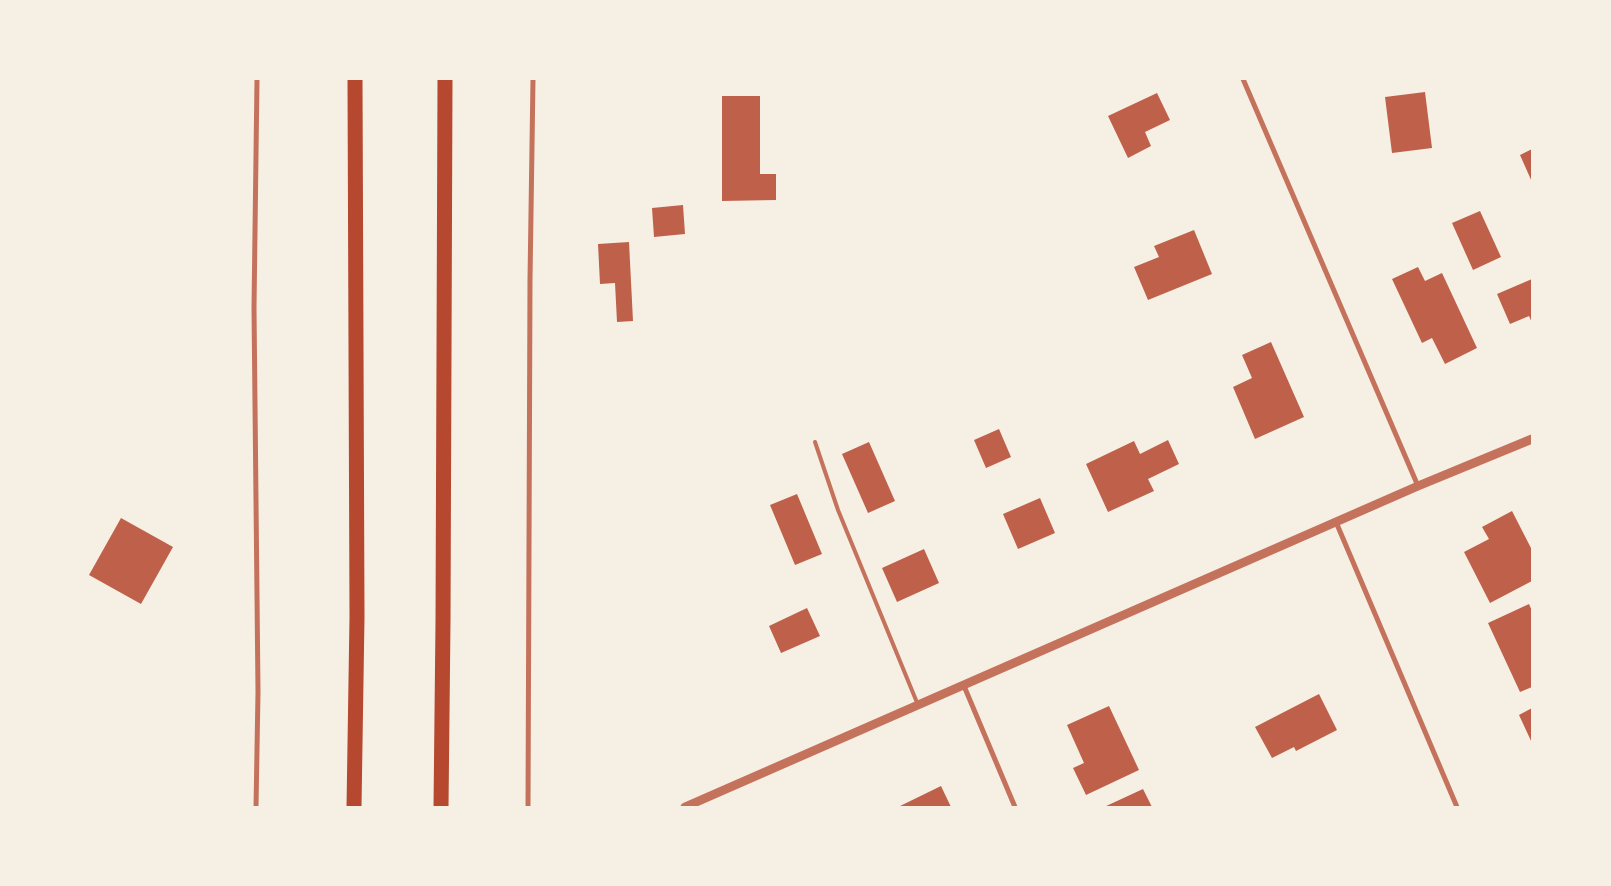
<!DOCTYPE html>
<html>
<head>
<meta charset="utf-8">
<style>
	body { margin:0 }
	#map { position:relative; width:1611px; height:886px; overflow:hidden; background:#f6efe4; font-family:"PT Sans Narrow",sans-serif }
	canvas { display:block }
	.frame { position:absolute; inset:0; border:80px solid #f6efe4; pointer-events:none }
</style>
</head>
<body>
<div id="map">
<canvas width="1611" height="886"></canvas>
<div class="frame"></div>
</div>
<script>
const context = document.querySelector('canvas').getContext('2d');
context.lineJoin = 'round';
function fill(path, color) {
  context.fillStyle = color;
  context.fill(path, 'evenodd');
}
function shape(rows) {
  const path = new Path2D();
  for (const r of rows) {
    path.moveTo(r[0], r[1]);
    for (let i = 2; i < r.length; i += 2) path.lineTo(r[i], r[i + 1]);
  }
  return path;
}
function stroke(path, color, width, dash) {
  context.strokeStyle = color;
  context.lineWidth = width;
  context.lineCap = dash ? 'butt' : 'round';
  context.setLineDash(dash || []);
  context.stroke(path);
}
const building = shape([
	[1425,92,1432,148,1392,153,1385,97],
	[1157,93,1170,120,1145,132,1151,146,1128,158,1108,116],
	[722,96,760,96,760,174,776,174,776,200,722,201],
	[1532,149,1532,182,1520,155],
	[683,205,685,234,654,237,652,208],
	[1480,211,1501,257,1473,270,1452,223],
	[1194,230,1212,274,1148,300,1134,267,1159,257,1154,246],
	[629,242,633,321,617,322,615,283,600,284,598,244],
	[1418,267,1425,281,1442,273,1477,348,1445,364,1432,338,1422,343,1392,279],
	[1532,279,1532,323,1529,316,1510,324,1497,294],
	[1271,342,1304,417,1255,439,1233,387,1252,378,1242,355],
	[999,429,1011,457,986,468,974,440],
	[1168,440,1179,464,1148,479,1154,491,1108,512,1086,464,1134,441,1140,454],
	[869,442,895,501,868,513,842,454],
	[797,494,822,554,795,565,770,505],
	[1040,498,1055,533,1018,549,1003,514],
	[1512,511,1532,550,1532,581,1490,603,1464,552,1489,539,1482,527],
	[121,518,173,547,141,604,89,575],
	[924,549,939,583,897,602,882,568],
	[1529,604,1532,611,1532,687,1520,692,1488,623],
	[807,608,820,636,781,653,769,626],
	[1319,694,1337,730,1296,751,1294,747,1272,758,1255,727],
	[1109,706,1139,770,1086,795,1073,768,1084,763,1067,725],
	[1532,708,1532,743,1519,715],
	[941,786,951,807,898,807],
	[1143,789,1152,807,1104,807]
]);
const service = shape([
	[815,442,838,510,918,705]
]);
const minor = shape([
	[1243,79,1418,486],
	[1336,522,1457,807],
	[964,686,1015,807],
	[256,807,258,692,254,308,257,79],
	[528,807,530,280,533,79]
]);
const tertiary = shape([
	[685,807,1418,486,1532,439]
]);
const motorway = shape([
	[354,807,357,617,355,79],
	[441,807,443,621,445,79]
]);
fill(building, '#bf614a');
stroke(service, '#c5725c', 4);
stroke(minor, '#c5725c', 5);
stroke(tertiary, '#c5725c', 9);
stroke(motorway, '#b5482f', 15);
</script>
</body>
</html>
